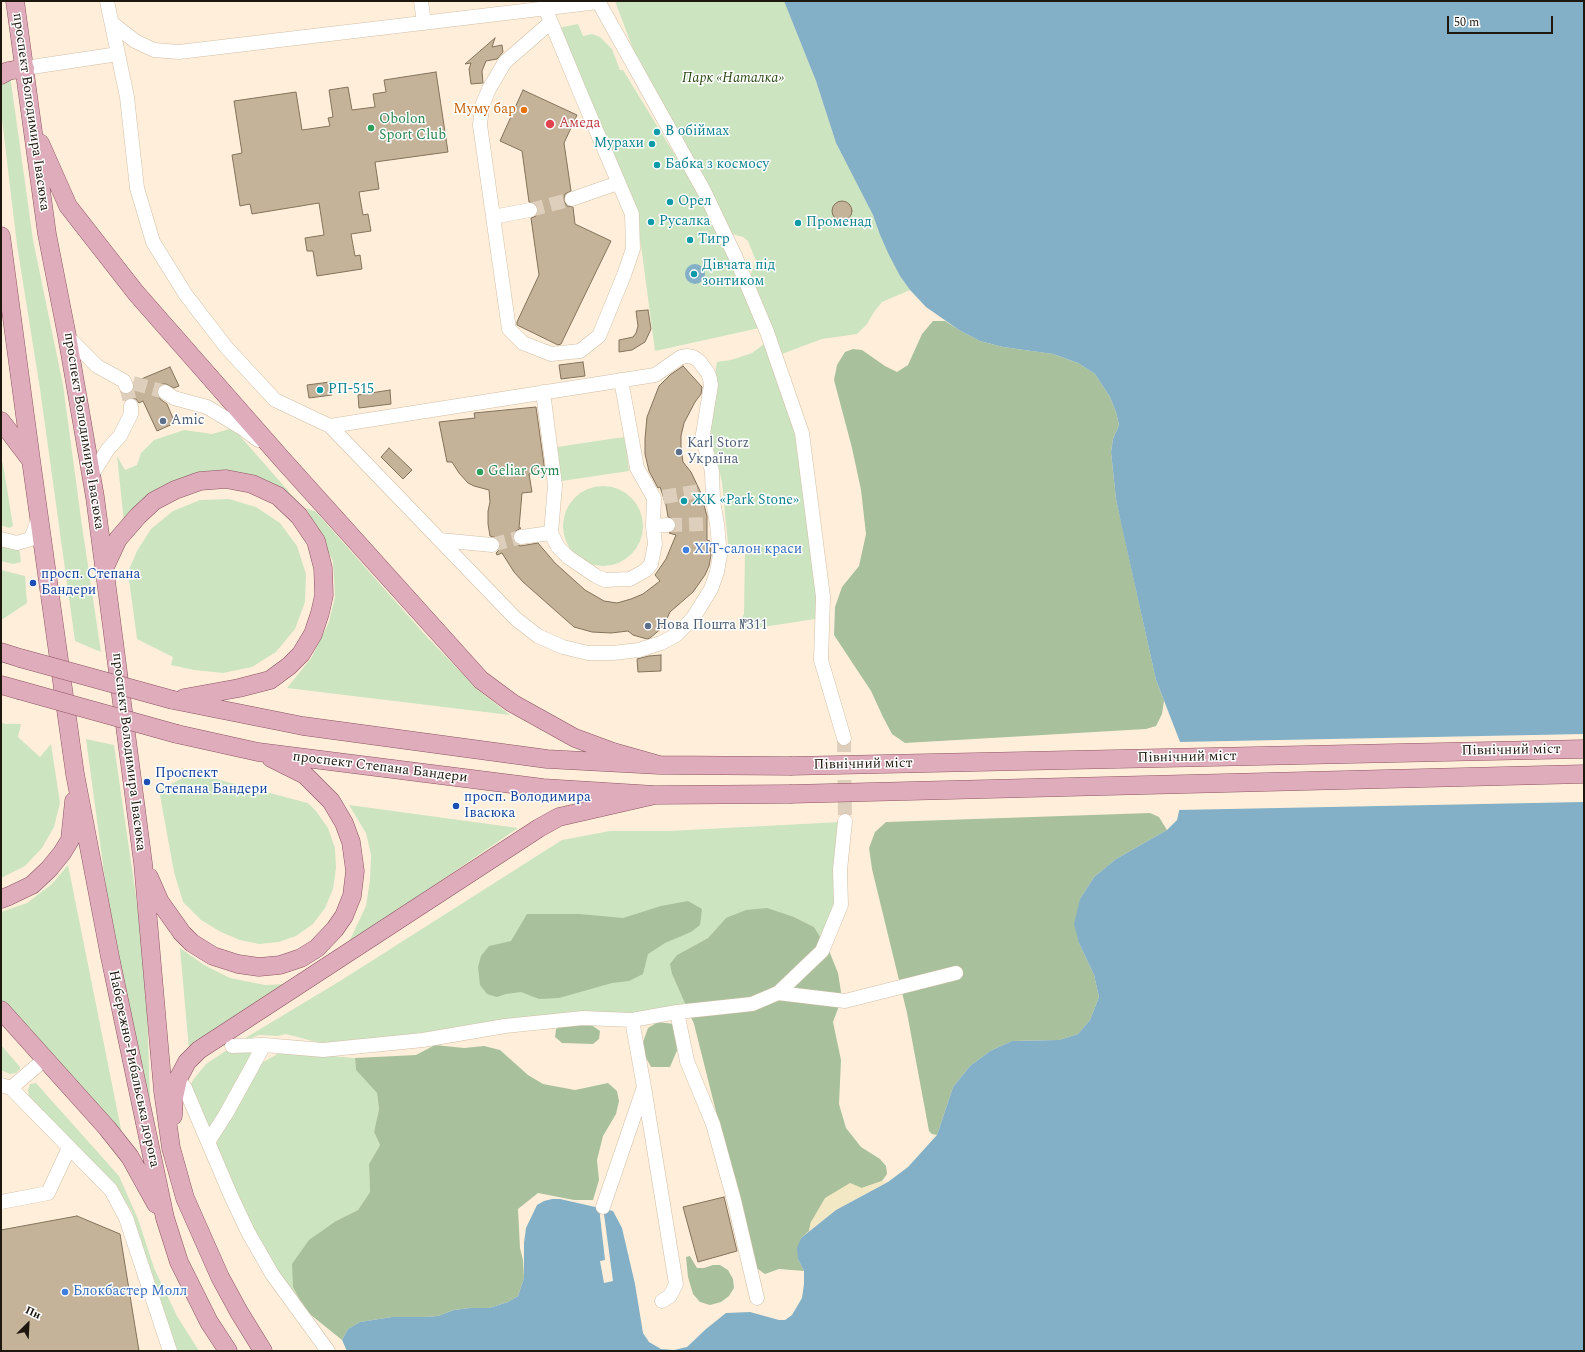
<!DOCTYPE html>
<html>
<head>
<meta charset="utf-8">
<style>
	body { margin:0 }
	#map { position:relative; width:1585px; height:1352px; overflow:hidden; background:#ffefda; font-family:Spectral,serif }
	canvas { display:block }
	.frame { position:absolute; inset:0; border:2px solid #1e170e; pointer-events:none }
	.north { position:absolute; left:8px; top:1304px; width:40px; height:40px; -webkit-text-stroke:3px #fff; paint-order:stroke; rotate:24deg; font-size:11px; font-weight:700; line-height:16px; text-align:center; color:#1e170e }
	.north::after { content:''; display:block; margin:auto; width:14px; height:18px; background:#1e170e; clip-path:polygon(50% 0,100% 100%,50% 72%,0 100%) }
	.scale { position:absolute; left:1447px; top:16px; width:106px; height:18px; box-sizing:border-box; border:2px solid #1e170e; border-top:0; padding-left:5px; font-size:12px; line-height:14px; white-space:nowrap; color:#1e170e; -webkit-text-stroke:3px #fff; paint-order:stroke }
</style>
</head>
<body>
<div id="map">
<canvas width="1585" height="1352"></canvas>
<div class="frame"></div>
<div class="north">Пн</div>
<div class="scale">50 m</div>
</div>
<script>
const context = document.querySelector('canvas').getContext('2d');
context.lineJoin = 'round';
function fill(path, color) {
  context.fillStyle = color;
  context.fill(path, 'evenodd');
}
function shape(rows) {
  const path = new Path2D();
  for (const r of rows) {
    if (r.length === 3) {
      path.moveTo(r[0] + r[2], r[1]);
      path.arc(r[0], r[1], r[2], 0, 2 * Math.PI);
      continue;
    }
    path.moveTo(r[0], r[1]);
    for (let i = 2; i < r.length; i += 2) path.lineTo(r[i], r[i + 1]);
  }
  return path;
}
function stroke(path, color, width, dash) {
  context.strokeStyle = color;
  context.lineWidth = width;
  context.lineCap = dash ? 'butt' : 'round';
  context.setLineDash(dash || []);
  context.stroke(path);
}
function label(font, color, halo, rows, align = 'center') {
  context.font = font + ' Spectral,serif';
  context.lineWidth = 3;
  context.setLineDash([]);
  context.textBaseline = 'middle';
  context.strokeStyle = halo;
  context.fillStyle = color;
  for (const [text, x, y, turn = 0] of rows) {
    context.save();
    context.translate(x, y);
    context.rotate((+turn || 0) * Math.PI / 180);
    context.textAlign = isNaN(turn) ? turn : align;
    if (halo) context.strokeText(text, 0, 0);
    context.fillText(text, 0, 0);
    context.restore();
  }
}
const green = shape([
	[615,1,784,1,816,81,836,143,864,197,873,215,880,235,900,276,910,290,882,302,874,312,867,324,857,334,822,339,779,355,749,279,756,261,748,241,743,237,728,233,645,81],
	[578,24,583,36,592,34,600,37,612,49,620,70,623,70,706,206,759,328,655,351,640,238,558,28],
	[10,75,33,240,63,385,82,526,101,652,75,641,40,389,17,245,1,111,1,84],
	[764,344,799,434,821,601,815,619,744,630,739,624,744,614,745,547,728,544,722,482,715,453,710,454,705,432,717,362,731,360,752,353],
	[233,428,298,502,268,484,205,473,124,522,117,456,125,470,137,465,141,453,154,440,184,430,212,434],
	[625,437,629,471,562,481,557,447,610,439,611,446,610,439],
	[1,461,3,464,13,526,9,528,1,525],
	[603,526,40],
	[229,499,256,507,280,523,297,546,306,574,305,602,295,629,276,652,252,667,223,673,194,670,171,665,173,657,137,639,128,572,137,551,151,529,173,511,200,500],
	[306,508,316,512,427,637,478,690,510,715,287,688,312,657,329,622,335,597,333,561],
	[1,546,19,548,21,562,13,564,1,561],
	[1,570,25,576,27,603,3,619,1,618],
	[1,723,7,724,21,724,18,737,40,757,51,744,60,803,54,827,42,848,25,866,1,878],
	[86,739,114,745,140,924,147,1008,150,1101,116,961],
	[181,768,193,773,308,803,316,811,328,828,335,848,336,868,333,889,325,908,313,924,296,936,279,942,259,944,240,940,221,932,201,920,183,902,174,872,159,790,185,777],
	[349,805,518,828,348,944,366,906,370,880,371,855,366,833],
	[841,822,835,900,823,942,814,927,794,917,726,918,708,938,677,955,672,974,687,1008,632,1017,496,1025,324,1044,286,1034,278,1036,259,1035,232,1046,340,981,562,840,610,831,668,831],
	[68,865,123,1139,1,1004,1,912,27,903,52,884],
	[180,948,204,965,230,978,265,985,289,984,189,1050],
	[1,1045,20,1067,20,1069,16,1073,10,1074,1,1070],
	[230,1048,251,1052,251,1059,215,1124,207,1130,189,1088,193,1080,206,1064],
	[281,1052,355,1058,356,1070,377,1093,379,1109,374,1132,380,1145,369,1164,370,1192,358,1210,336,1221,306,1311,275,1274,215,1150,219,1136,258,1065],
	[36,1083,119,1176,138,1219,154,1268,177,1316,199,1351,177,1351,132,1212,116,1186,29,1098,28,1090,30,1084]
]);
const forest = shape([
	[933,321,945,321,959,330,980,341,1003,347,1053,354,1078,363,1095,374,1110,397,1116,412,1119,425,1113,439,1111,452,1116,499,1156,680,1164,701,1162,714,1156,726,1146,729,905,743,892,734,883,717,871,691,834,635,835,607,842,587,859,566,866,534,861,490,852,448,834,380,837,365,845,352,853,349,862,350,885,366,897,372,908,365,922,334],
	[1150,813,1159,817,1167,830,1116,859,1094,877,1080,899,1079,943,1094,975,1099,997,1090,1020,1078,1034,1059,1040,1012,1041,990,1051,970,1066,953,1087,937,1135,932,1134,929,1131,907,1013,872,869,869,848,875,832,886,822],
	[688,901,702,909,700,925,691,932,665,943,648,954,643,974,629,981,612,983,559,998,539,999,521,992,506,994,497,997,487,994,480,985,478,967,481,956,489,946,511,941,527,914,579,914,623,918,661,906],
	[767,908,794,917,814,927,830,953,838,973,842,998,833,1022,841,1060,839,1104,846,1128,861,1147,880,1159,886,1166,887,1174,882,1181,862,1188,811,1222,809,1231,801,1238,798,1259,804,1271,779,1269,765,1274,755,1267,694,1024,672,974,670,964,677,955,708,938,726,918,746,910],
	[658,1022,674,1024,678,1048,670,1067,651,1067,642,1050,643,1042,648,1028],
	[566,1023,590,1024,600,1031,599,1039,593,1044,562,1043,555,1037,556,1029],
	[435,1045,464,1048,484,1046,500,1050,528,1075,543,1084,575,1090,608,1083,617,1091,619,1101,616,1114,603,1136,597,1160,599,1180,593,1200,574,1200,538,1193,518,1209,520,1248,523,1260,524,1278,518,1296,508,1302,489,1308,470,1308,454,1310,438,1316,424,1317,392,1317,360,1322,348,1329,342,1340,306,1311,293,1287,292,1264,309,1240,336,1221,358,1210,370,1192,369,1164,380,1145,374,1132,379,1109,377,1093,356,1070,355,1058,416,1055],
	[690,1256,697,1268,704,1268,713,1265,720,1265,728,1270,733,1279,734,1288,729,1296,721,1302,710,1305,700,1302,693,1294,688,1277,686,1257]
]);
const sand = shape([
	[882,1181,888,1182,836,1210,809,1231,811,1222,825,1198,850,1183,862,1188]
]);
const water = shape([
	[784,1,1584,1,1584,1351,347,1351,342,1340,348,1329,360,1322,392,1317,424,1317,438,1316,454,1310,470,1308,489,1308,508,1302,518,1296,524,1278,524,1243,526,1228,537,1205,544,1201,552,1199,560,1199,613,1211,622,1228,635,1284,643,1333,649,1342,661,1349,674,1350,687,1347,706,1329,726,1313,750,1312,779,1320,785,1320,792,1315,802,1298,804,1284,804,1271,798,1259,797,1248,801,1238,836,1210,888,1182,908,1167,937,1135,953,1087,970,1066,990,1051,1012,1041,1059,1040,1078,1034,1090,1020,1099,997,1094,975,1079,943,1074,924,1080,899,1094,877,1116,859,1167,830,1177,820,1184,789,1182,747,1156,680,1121,523,1116,499,1111,452,1113,439,1119,425,1116,412,1110,397,1095,374,1078,363,1053,354,1003,347,980,341,959,330,926,307,910,290,900,276,889,255,880,235,873,215,836,143,816,81],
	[695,274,10]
]);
const pier = shape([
	[1584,734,1584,802,1177,810,1182,789,1180,747,1178,742],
	[599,1207,603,1207,613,1281,604,1283,600,1261,605,1260]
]);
const building = shape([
	[495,38,492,47,502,45,503,52,497,59,486,61,482,71,483,83,471,84,469,69,471,63,465,64,495,38],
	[436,72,448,152,375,162,379,189,359,192,363,215,368,214,371,231,351,234,355,256,360,255,362,269,317,276,313,251,307,251,305,238,324,235,319,203,252,214,250,204,240,206,232,155,242,153,234,101,296,92,302,130,330,126,328,118,333,117,329,90,348,87,352,110,375,107,373,94,386,92,384,80,436,72],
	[523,90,577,115,564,143,571,191,565,194,564,201,567,206,573,207,575,224,611,241,561,344,558,345,517,325,517,322,539,275,531,218,536,216,538,209,536,204,529,202,522,151,500,141,523,90],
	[842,211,10],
	[648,310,651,329,645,342,632,350,619,352,619,340,633,337,636,333,638,326,636,311,648,310],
	[583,362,585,376,561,379,559,365,583,362],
	[683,366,702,387,701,394,695,402,684,423,681,436,681,448,683,462,691,472,700,491,707,516,707,540,710,541,711,555,709,566,705,575,693,592,670,612,663,627,650,638,647,639,633,635,628,631,611,633,592,632,574,627,523,582,514,572,502,553,497,555,496,553,499,550,500,542,497,538,490,536,488,524,488,511,490,502,489,490,474,486,468,483,459,473,452,462,447,462,439,422,475,418,474,413,536,407,545,472,529,474,532,492,522,493,519,528,521,528,516,531,513,534,513,538,515,542,520,546,538,543,555,563,585,590,604,601,617,603,631,599,643,594,660,581,655,575,666,559,676,535,669,533,675,529,676,524,675,520,668,517,666,505,660,487,658,488,649,471,645,454,645,439,647,417,659,386,670,375,683,366],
	[170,367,179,386,174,388,166,384,162,384,158,388,157,392,160,399,167,404,175,423,157,431,143,401,139,403,136,399,131,398,125,400,122,393,129,394,132,392,134,388,134,382,170,367],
	[330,382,332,395,309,398,307,385,330,382],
	[390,390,391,404,359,408,358,395,390,390],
	[389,448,412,470,403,479,381,457,389,448],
	[661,655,661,671,638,672,637,659,649,656,661,655],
	[724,1197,737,1251,698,1262,683,1207,724,1197],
	[77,1216,120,1234,139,1351,1,1351,1,1230,77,1216]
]);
const minorTunnel = shape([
	[530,210,572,199],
	[133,383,165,392],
	[126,386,131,406],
	[663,497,700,491],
	[668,525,708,524],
	[492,545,521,537],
	[844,738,845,821]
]);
const minor = shape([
	[107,1,127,97,137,188,153,242,186,295,226,347,275,400,330,426,516,619,538,636,563,647,588,653,613,653,639,650,661,643,676,635,693,618,711,589,717,572,720,555,717,524,713,501,712,471,704,443,703,434,711,385,710,379,708,373,699,361,693,357,688,356,681,357,655,375,330,426],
	[421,1,424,23],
	[598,1,704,191,735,256,767,332,802,433,823,597,821,660,844,738],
	[545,8,551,22,582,97,632,214,633,249,624,275,599,336,580,351,551,354,523,343,509,329,480,125,482,106,489,89,505,62,551,22],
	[112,23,135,41,154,50,179,52,598,2],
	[25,68,118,54],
	[572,199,618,183],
	[493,217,530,210],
	[67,336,97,366,124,381,126,386],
	[165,392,174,398,207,407,242,428,258,440],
	[543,392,555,485,551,533],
	[91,476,108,449,120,436,131,414,131,406],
	[653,526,668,525],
	[521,537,551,533,558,547,568,557,596,576,605,580,630,579,646,570,651,564,655,544,653,526,654,498,637,468,621,380],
	[1,539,17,543,31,539,39,517],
	[440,540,492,545],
	[778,993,845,1001,956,973],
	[677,1012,687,1061,713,1124,734,1200,757,1298],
	[232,1046,264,1045,323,1050,423,1040,505,1026,583,1018,632,1020,677,1012,752,1004,778,993,822,951,841,905,840,870,845,821],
	[178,1079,185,1088,231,1196,248,1232,272,1274,328,1351],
	[1,1085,11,1088,111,1190,126,1218,170,1351],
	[644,1087,676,1284,670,1296,662,1301],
	[11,1088,45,1059],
	[208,1142,226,1114,264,1045,256,1045],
	[1,1202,48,1193,69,1148],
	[603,1207,644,1087,632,1020]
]);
const major = shape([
	[15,1,47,234,67,336,95,497,143,863,163,1091,171,1148,185,1198,220,1277,239,1312,263,1351],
	[1,75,8,71,25,68],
	[40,143,68,206,136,293,281,458,481,680,512,703,575,738,613,752,659,765],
	[1,236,31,460,75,774,110,957,165,1218,179,1262,209,1322,228,1351],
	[1,421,30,459],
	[104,569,118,539,138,516,154,501,175,490,200,481,226,479,252,484,278,496,299,516,316,541,323,568,324,595,320,613,313,634,301,654,289,666,270,680,239,688,184,698],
	[1,652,20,658],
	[1,685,19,690],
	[173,700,303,726,547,759,659,765,790,766],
	[177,734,258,752,543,788,655,795,790,794],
	[149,877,160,902,182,933,192,943,213,956,238,964,259,967,280,965,301,958,317,948,335,929,344,916,352,896,355,871,351,842,344,823,331,801,305,775,271,758],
	[1,899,9,896,32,885,49,869,62,853,70,840,74,801],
	[1,1010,107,1128,130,1157,156,1204],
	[173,1116,174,1097,178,1079,187,1062,199,1050,539,828,559,817,655,795]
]);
const majorBridge = shape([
	[20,658,173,700],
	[19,690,177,734],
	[790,766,1584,749],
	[790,794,1584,774]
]);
const markers = [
	[524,110,4,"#e8710a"],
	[550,124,5,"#e0444e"],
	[371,128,4,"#2e9e5b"],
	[657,132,4,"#0f9aa8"],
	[652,144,4,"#0f9aa8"],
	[657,165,4,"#0f9aa8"],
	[670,202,4,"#0f9aa8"],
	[651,222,4,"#0f9aa8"],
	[798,223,4,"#0f9aa8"],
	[690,240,4,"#0f9aa8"],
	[694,274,4,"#0f9aa8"],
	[320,390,4,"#0f9aa8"],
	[163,421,4,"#5c6f8a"],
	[679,452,4,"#5c6f8a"],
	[480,472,4,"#2e9e5b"],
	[684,501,4,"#0f9aa8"],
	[686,550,4,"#3f7fe0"],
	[33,583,4,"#1a4fb4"],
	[648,626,4,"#5c6f8a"],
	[147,782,4,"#1a4fb4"],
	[456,806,4,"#1a4fb4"],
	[65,1292,4,"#3f7fe0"]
];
const parkNames = [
	["Парк «Наталка»",733,79]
];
const foodNames = [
	["Муму бар",516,110]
];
const streetNames = [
	["проспект Володимира Івасюка",30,112,82],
	["проспект Володимира Івасюка",83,431,81],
	["Північний міст",1511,751,-1],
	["проспект Володимира Івасюка",128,752,83],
	["Північний міст",1187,758,-1],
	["Північний міст",863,765,-1],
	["проспект Степана Бандери",380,768,7],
	["Набережно-Рибальська дорога",133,1069,78]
];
const leisureNames = [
	["Obolon",379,120],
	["Sport Club",379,136],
	["Geliar Gym",488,472]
];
const healthNames = [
	["Амеда",559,124]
];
const cultureNames = [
	["В обіймах",665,132],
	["Мурахи",644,144,"right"],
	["Бабка з космосу",665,165],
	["Орел",678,202],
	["Русалка",659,222],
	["Променад",806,223],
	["Тигр",698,240],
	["Дівчата під",702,266],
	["зонтиком",702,282],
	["РП-515",328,390],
	["ЖК «Park Stone»",692,501]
];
const serviceNames = [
	["Amic",171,421],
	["Karl Storz",687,444],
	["Україна",687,460],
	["Нова Пошта №311",656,626]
];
const shopNames = [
	["ХІТ-салон краси",694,550],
	["Блокбастер Молл",73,1292]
];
const transitNames = [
	["просп. Степана",41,575],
	["Бандери",41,591],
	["Проспект",155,774],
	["Степана Бандери",155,790],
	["просп. Володимира",464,798],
	["Івасюка",464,814]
];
fill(green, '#cce4c0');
fill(forest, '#a8c19c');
fill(sand, '#f2e8c3');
fill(water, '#83b0c6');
fill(pier, '#ffefda');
fill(building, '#c4b299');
stroke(building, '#84735b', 1);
stroke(minorTunnel, '#ddcfbb', 14, [14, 7]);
stroke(minor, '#d1bea5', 15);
stroke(major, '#8e5462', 19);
stroke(minor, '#fff', 14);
stroke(major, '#dfacbc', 18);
stroke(majorBridge, '#8e5462', 19, []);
stroke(majorBridge, '#dfacbc', 18);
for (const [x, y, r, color] of markers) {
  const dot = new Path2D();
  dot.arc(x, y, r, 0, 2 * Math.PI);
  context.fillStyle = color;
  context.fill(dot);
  stroke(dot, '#fff', 1.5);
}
label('italic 14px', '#294914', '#fff', parkNames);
label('14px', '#c56008', '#fff', foodNames, 'right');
label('14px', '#1e170e', '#fff', streetNames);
label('14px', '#27864d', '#fff', leisureNames, 'left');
label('14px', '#be3a42', '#fff', healthNames, 'left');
label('14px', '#0d838f', '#fff', cultureNames, 'left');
label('14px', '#4e5e75', '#fff', serviceNames, 'left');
label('14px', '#366cbe', '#fff', shopNames, 'left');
label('14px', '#164399', '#fff', transitNames, 'left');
</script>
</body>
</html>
